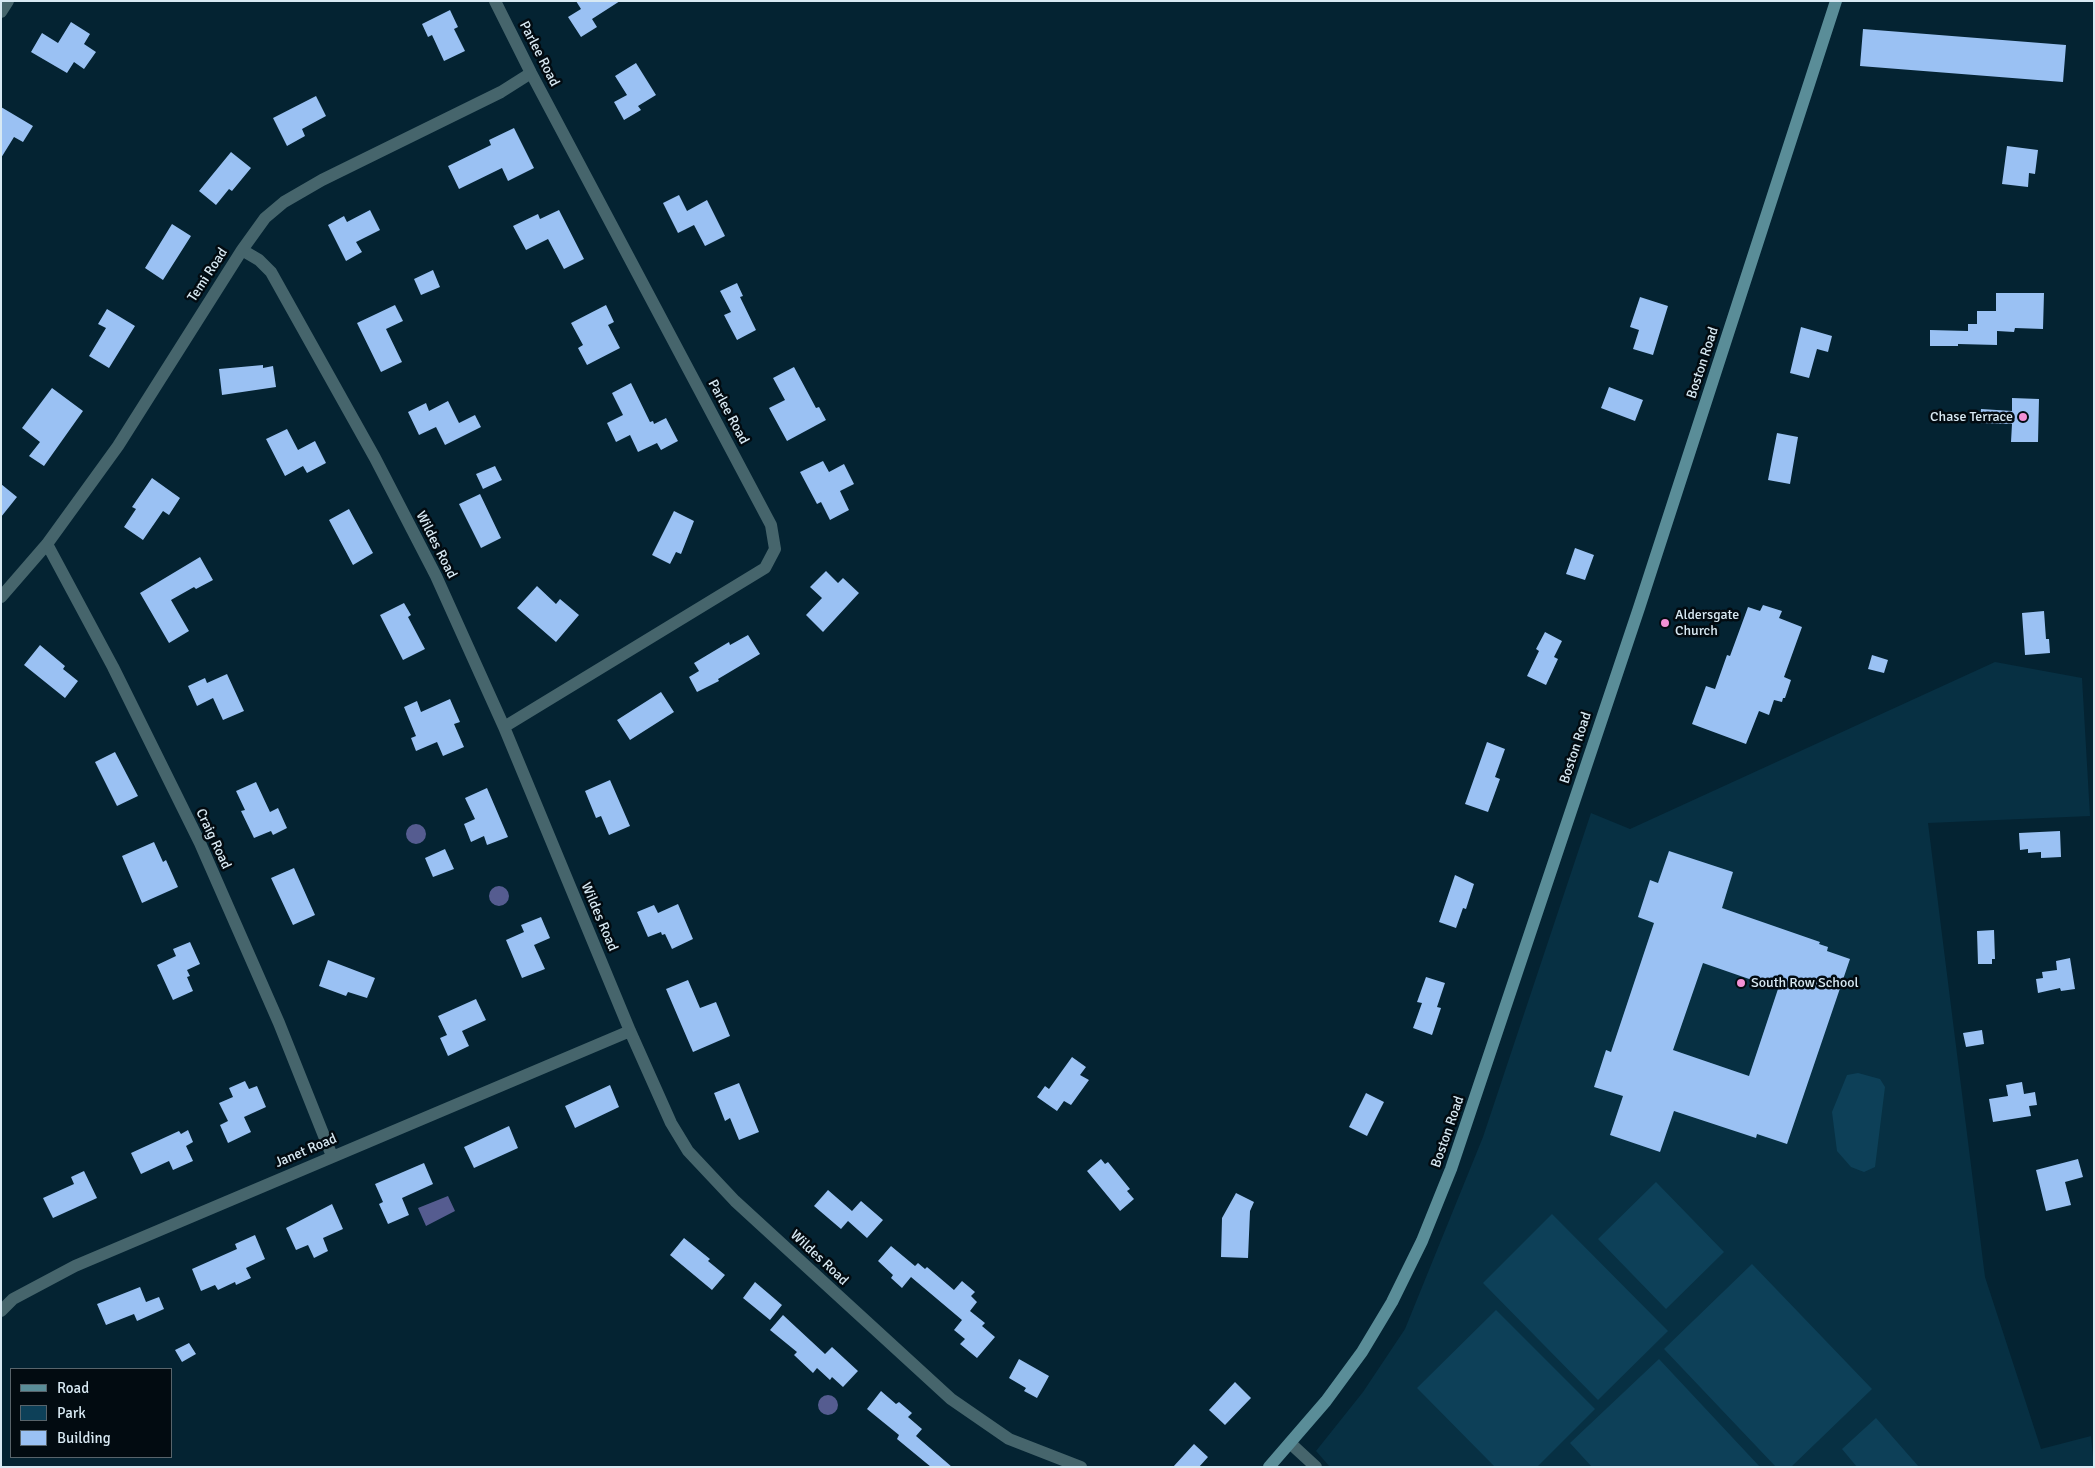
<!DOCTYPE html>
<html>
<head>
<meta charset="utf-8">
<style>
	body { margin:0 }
	#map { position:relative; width:2095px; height:1468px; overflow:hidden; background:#042332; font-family:Signika,sans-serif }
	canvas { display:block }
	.frame { position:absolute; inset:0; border:2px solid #d8e9f3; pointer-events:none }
	.legend { position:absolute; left:10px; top:1368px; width:162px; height:90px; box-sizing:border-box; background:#020b11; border:1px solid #58646b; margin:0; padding:6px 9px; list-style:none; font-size:15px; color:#d8e9f3 }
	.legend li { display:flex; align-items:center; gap:10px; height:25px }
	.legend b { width:25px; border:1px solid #58646b }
</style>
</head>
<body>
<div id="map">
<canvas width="2095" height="1468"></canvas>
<div class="frame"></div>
<ul class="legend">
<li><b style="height:6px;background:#5a8d98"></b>Road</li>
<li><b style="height:14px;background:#0d4058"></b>Park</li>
<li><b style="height:14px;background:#9ac1f3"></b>Building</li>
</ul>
</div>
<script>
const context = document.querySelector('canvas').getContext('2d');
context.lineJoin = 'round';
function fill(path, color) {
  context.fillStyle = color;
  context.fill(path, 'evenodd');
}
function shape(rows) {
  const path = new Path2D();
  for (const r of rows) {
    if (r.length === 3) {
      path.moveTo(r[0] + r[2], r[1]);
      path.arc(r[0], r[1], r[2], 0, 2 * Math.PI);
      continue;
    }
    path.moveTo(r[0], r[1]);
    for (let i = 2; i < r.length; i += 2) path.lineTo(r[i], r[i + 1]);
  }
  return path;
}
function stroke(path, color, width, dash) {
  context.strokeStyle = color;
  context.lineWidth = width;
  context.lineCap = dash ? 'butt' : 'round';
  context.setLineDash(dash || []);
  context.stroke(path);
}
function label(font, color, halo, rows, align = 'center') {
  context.font = font + ' Signika,sans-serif';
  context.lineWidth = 5;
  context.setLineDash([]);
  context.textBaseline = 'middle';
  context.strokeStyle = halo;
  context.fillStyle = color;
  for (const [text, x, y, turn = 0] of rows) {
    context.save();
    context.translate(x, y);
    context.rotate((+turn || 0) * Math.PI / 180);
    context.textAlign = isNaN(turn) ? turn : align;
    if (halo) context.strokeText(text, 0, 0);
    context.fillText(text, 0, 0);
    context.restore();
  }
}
const built = shape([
	[1995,662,2082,678,2090,816,1928,823,1985,1277,2041,1449,2091,1436,2094,1467,1330,1467,1316,1451,1363,1392,1405,1329,1483,1137,1591,813,1630,829]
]);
const green = shape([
	[1858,1073,1880,1079,1885,1087,1875,1167,1864,1172,1851,1167,1837,1151,1832,1112,1847,1075],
	[1656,1182,1724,1252,1666,1309,1598,1239],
	[1552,1214,1668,1331,1598,1400,1483,1283],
	[1752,1264,1872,1389,1791,1467,1776,1467,1664,1349],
	[1496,1310,1595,1409,1537,1467,1495,1467,1417,1388],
	[1659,1359,1760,1467,1592,1467,1570,1443],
	[1876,1418,1919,1467,1857,1467,1842,1449]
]);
const water = shape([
	[416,834,10],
	[499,896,10],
	[448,1196,455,1211,426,1226,418,1208],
	[828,1405,10]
]);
const building = shape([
	[576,1,620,1,592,19,597,27,581,37,568,17,581,9],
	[450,10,458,27,454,29,465,51,444,61,432,35,428,37,422,24],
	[71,22,90,34,84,44,96,52,84,69,74,62,67,73,31,52,42,33,58,43],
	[1863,29,2066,45,2063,82,1860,66],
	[636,63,656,95,638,106,641,110,624,120,614,102,627,95,615,76],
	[316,96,326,116,302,129,305,136,287,146,273,118],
	[1,107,33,126,23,142,14,137,1,158],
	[514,128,534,168,508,181,502,168,459,189,448,166,491,145,489,140],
	[2007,146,2038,150,2035,174,2029,173,2028,187,2002,184],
	[231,152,251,168,232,191,229,189,216,205,199,191],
	[679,195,687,211,707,200,725,236,705,246,694,225,678,233,663,203],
	[370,210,380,230,356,242,362,252,346,261,328,225,344,216,347,222],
	[559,210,584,259,564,269,548,239,526,250,513,226,538,214,540,219],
	[172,224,191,236,163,280,145,268],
	[433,270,440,287,421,295,414,279],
	[737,283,743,296,740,297,756,330,737,340,724,315,731,312,720,291],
	[1996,293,2044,293,2043,329,2015,328,2014,332,1997,331,1997,345,1958,344,1958,346,1930,346,1930,330,1968,331,1968,324,1977,324,1977,311,1996,311],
	[1640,297,1668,306,1653,355,1633,349,1639,330,1630,327],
	[395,305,403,321,386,329,402,362,381,372,357,323],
	[606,305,614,322,608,325,620,348,587,365,578,348,583,345,571,323],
	[107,309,135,326,109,368,89,356,106,328,98,324],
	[1801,327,1832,336,1828,352,1817,349,1809,378,1790,373],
	[263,365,263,368,273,366,276,387,222,395,219,369],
	[794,367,816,408,819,407,826,420,787,441,769,408,785,400,773,378],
	[631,383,650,422,653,421,654,424,666,418,678,441,661,450,657,443,638,452,630,435,616,442,607,423,623,415,612,393],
	[1609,387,1643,400,1635,421,1601,408],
	[52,388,83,411,44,466,29,456,40,442,22,428],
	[2012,398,2039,399,2038,442,2011,442,2012,424,1980,423,1981,409,2012,411],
	[448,401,459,423,475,415,481,427,445,445,436,427,419,435,408,412,426,403,429,411],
	[287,429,298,450,315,441,326,463,307,473,303,466,285,476,266,439],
	[1777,433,1798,437,1790,484,1768,480],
	[823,461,829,472,844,464,854,484,840,491,849,510,830,520,821,502,817,504,800,472],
	[495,466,502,480,483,489,476,474],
	[152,478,180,498,169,515,163,511,143,540,124,527,136,509,132,507],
	[1,484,17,497,1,517],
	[480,494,501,538,481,548,459,504],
	[349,509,373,553,353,565,329,520],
	[674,511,694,521,681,554,676,552,670,564,652,555],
	[1575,548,1594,555,1585,580,1566,574],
	[200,557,213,580,196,589,194,587,171,600,189,631,169,643,140,593],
	[826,571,838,583,843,578,859,593,823,632,806,615,822,598,810,587],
	[537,586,556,604,560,599,579,615,556,642,517,608],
	[404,603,411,615,408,617,425,649,403,660,380,615],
	[1763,605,1782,611,1779,618,1802,627,1784,677,1791,680,1785,698,1783,698,1782,702,1774,700,1769,715,1759,711,1746,744,1692,724,1706,686,1715,689,1727,655,1730,656,1748,607,1760,611],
	[2044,611,2046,639,2049,639,2050,653,2025,655,2022,613],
	[1545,632,1562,641,1554,657,1558,659,1546,685,1527,676,1539,651,1536,649],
	[748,635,760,654,718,679,719,681,697,692,689,677,699,671,694,663,729,642,730,645],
	[40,645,65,666,63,669,78,681,65,698,24,665],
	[1872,655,1888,660,1884,673,1868,669],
	[227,674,244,711,223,720,213,698,197,706,188,686,205,678,207,683],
	[661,692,674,712,630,740,617,720],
	[450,699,460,722,454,724,464,747,443,756,437,742,416,751,411,738,416,736,404,707,417,701,421,712],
	[1487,742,1505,749,1495,777,1500,779,1488,812,1465,804],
	[115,752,138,796,117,806,95,762],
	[610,780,630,826,609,835,601,816,596,818,585,791],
	[256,782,270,812,278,808,287,828,273,835,271,831,254,838,241,811,245,810,236,791],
	[487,788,508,837,487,845,484,836,471,842,464,824,475,819,465,798],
	[2060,831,2061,857,2041,858,2041,852,2028,853,2028,849,2020,850,2019,833],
	[154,842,163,862,166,860,178,887,142,903,122,856],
	[445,849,454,869,433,877,425,858],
	[1669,851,1733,872,1722,908,1820,942,1819,944,1828,947,1827,951,1850,959,1787,1144,1757,1134,1756,1138,1674,1111,1660,1152,1610,1135,1623,1096,1594,1087,1606,1050,1611,1052,1654,923,1638,917,1650,880,1658,883],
	[1703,963,1778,989,1749,1076,1673,1050],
	[294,868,315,915,293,925,271,878],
	[1455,875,1474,884,1466,909,1463,908,1456,928,1439,922],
	[678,904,693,939,672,949,665,934,662,935,661,932,648,937,637,912,654,905,658,913],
	[541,917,550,938,534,945,545,969,522,978,506,940,524,932,521,925],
	[1994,930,1995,959,1992,959,1992,964,1978,964,1977,931],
	[190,942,200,964,187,970,190,976,187,977,193,991,173,1000,157,965,176,956,173,949],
	[2070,958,2075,989,2061,991,2060,988,2038,993,2036,979,2043,978,2042,972,2057,970,2056,961],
	[328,960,375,978,367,998,348,992,346,996,319,986],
	[1426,977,1445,983,1437,1007,1441,1008,1432,1035,1413,1028,1422,1003,1417,1002],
	[688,980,700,1008,716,1002,730,1036,693,1052,666,989],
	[476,999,486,1020,462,1031,469,1046,448,1056,440,1038,447,1035,438,1016],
	[1982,1030,1984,1044,1966,1047,1963,1033],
	[1072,1057,1086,1067,1080,1075,1089,1080,1071,1105,1064,1101,1057,1111,1037,1097,1045,1086,1049,1089],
	[245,1081,249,1089,257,1086,266,1107,244,1117,251,1132,228,1143,220,1125,228,1121,219,1103,233,1097,229,1088],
	[2022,1082,2024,1094,2035,1092,2037,1105,2029,1106,2031,1116,1993,1122,1989,1099,2008,1096,2006,1085],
	[739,1083,759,1132,739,1140,730,1118,725,1121,714,1093],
	[610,1085,619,1107,575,1128,565,1106],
	[1366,1093,1384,1102,1367,1136,1349,1127],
	[509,1126,518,1148,474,1168,464,1147],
	[188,1130,193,1142,186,1146,193,1161,173,1170,169,1161,141,1174,131,1153,179,1131,181,1134],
	[1101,1159,1105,1164,1108,1162,1130,1189,1127,1191,1134,1199,1120,1211,1087,1171],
	[2078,1159,2083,1177,2065,1182,2071,1205,2046,1211,2036,1170],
	[424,1163,433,1184,402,1198,409,1215,388,1224,379,1204,383,1202,375,1184],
	[84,1171,97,1198,53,1218,43,1198,74,1184,71,1177],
	[828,1190,852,1211,861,1201,883,1220,867,1238,848,1221,841,1229,814,1206],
	[1236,1193,1254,1202,1250,1211,1248,1258,1221,1257,1222,1218],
	[332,1204,343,1229,323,1238,328,1251,314,1258,308,1245,296,1250,286,1228],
	[255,1235,265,1259,246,1268,251,1278,236,1285,235,1282,218,1290,215,1285,201,1291,192,1269,237,1249,235,1244],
	[684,1238,710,1259,708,1261,725,1275,712,1290,670,1255],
	[891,1246,915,1266,918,1263,925,1269,927,1267,954,1290,962,1281,975,1292,971,1296,977,1302,970,1311,985,1323,982,1326,995,1337,977,1358,960,1344,965,1339,954,1330,962,1320,911,1277,902,1288,891,1278,893,1275,878,1261],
	[755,1282,782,1305,770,1320,743,1298],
	[140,1287,146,1302,159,1297,164,1309,137,1321,134,1314,106,1325,97,1304],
	[783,1315,825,1354,832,1347,858,1371,843,1387,832,1377,830,1380,817,1368,813,1373,794,1355,797,1352,770,1330],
	[189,1343,196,1354,182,1362,175,1350],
	[1019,1359,1049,1376,1037,1398,1024,1391,1026,1388,1009,1378],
	[1235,1382,1251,1398,1225,1425,1209,1410],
	[881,1391,896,1404,899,1402,912,1413,908,1417,922,1429,916,1436,952,1467,931,1467,897,1439,899,1435,867,1409],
	[1194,1444,1208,1457,1199,1467,1173,1467]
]);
const minor = shape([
	[495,1,531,73,771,525,775,549,765,568,504,727],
	[1,12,8,1],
	[242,250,259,260,271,272,375,458,436,576,504,727,630,1031,671,1123,688,1151,735,1201,951,1399,1009,1439,1081,1467],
	[47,544,113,667,200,843,279,1023,332,1156],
	[1,597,47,544,118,446,242,250,265,218,284,202,322,180,501,92,531,73],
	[1,1311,13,1299,75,1266,630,1031],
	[1290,1443,1316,1467]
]);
const secondary = shape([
	[1269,1467,1326,1401,1362,1352,1392,1302,1422,1241,1451,1169,1639,608,1836,1]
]);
const markers = [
	[2023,417,5,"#f391d5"],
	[1665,623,5,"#f391d5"],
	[1741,983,5,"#f391d5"]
];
const streetNames = [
	["Parlee Road",539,54,63],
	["Temi Road",208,275,-57],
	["Boston Road",1703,363,-72],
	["Parlee Road",728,412,62],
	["Wildes Road",436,545,63],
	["Boston Road",1576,748,-72],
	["Craig Road",213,839,65],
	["Wildes Road",599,917,67],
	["Boston Road",1448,1132,-71],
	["Janet Road",306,1151,-23],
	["Wildes Road",819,1258,43]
];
const poiNames = [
	["Chase Terrace",2013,417,"right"],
	["Aldersgate",1675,615],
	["Church",1675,631],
	["South Row School",1751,983]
];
fill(built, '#073043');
fill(green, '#0d4058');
fill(water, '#555c90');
fill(building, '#9ac1f3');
stroke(minor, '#46656c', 12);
stroke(secondary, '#5a8d98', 12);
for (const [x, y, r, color] of markers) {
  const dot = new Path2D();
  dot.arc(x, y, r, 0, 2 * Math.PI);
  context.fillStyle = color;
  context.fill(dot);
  stroke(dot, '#020b11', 2);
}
label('14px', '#d8e9f3', '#020b11', streetNames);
label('14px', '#d8e9f3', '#020b11', poiNames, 'left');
</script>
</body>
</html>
